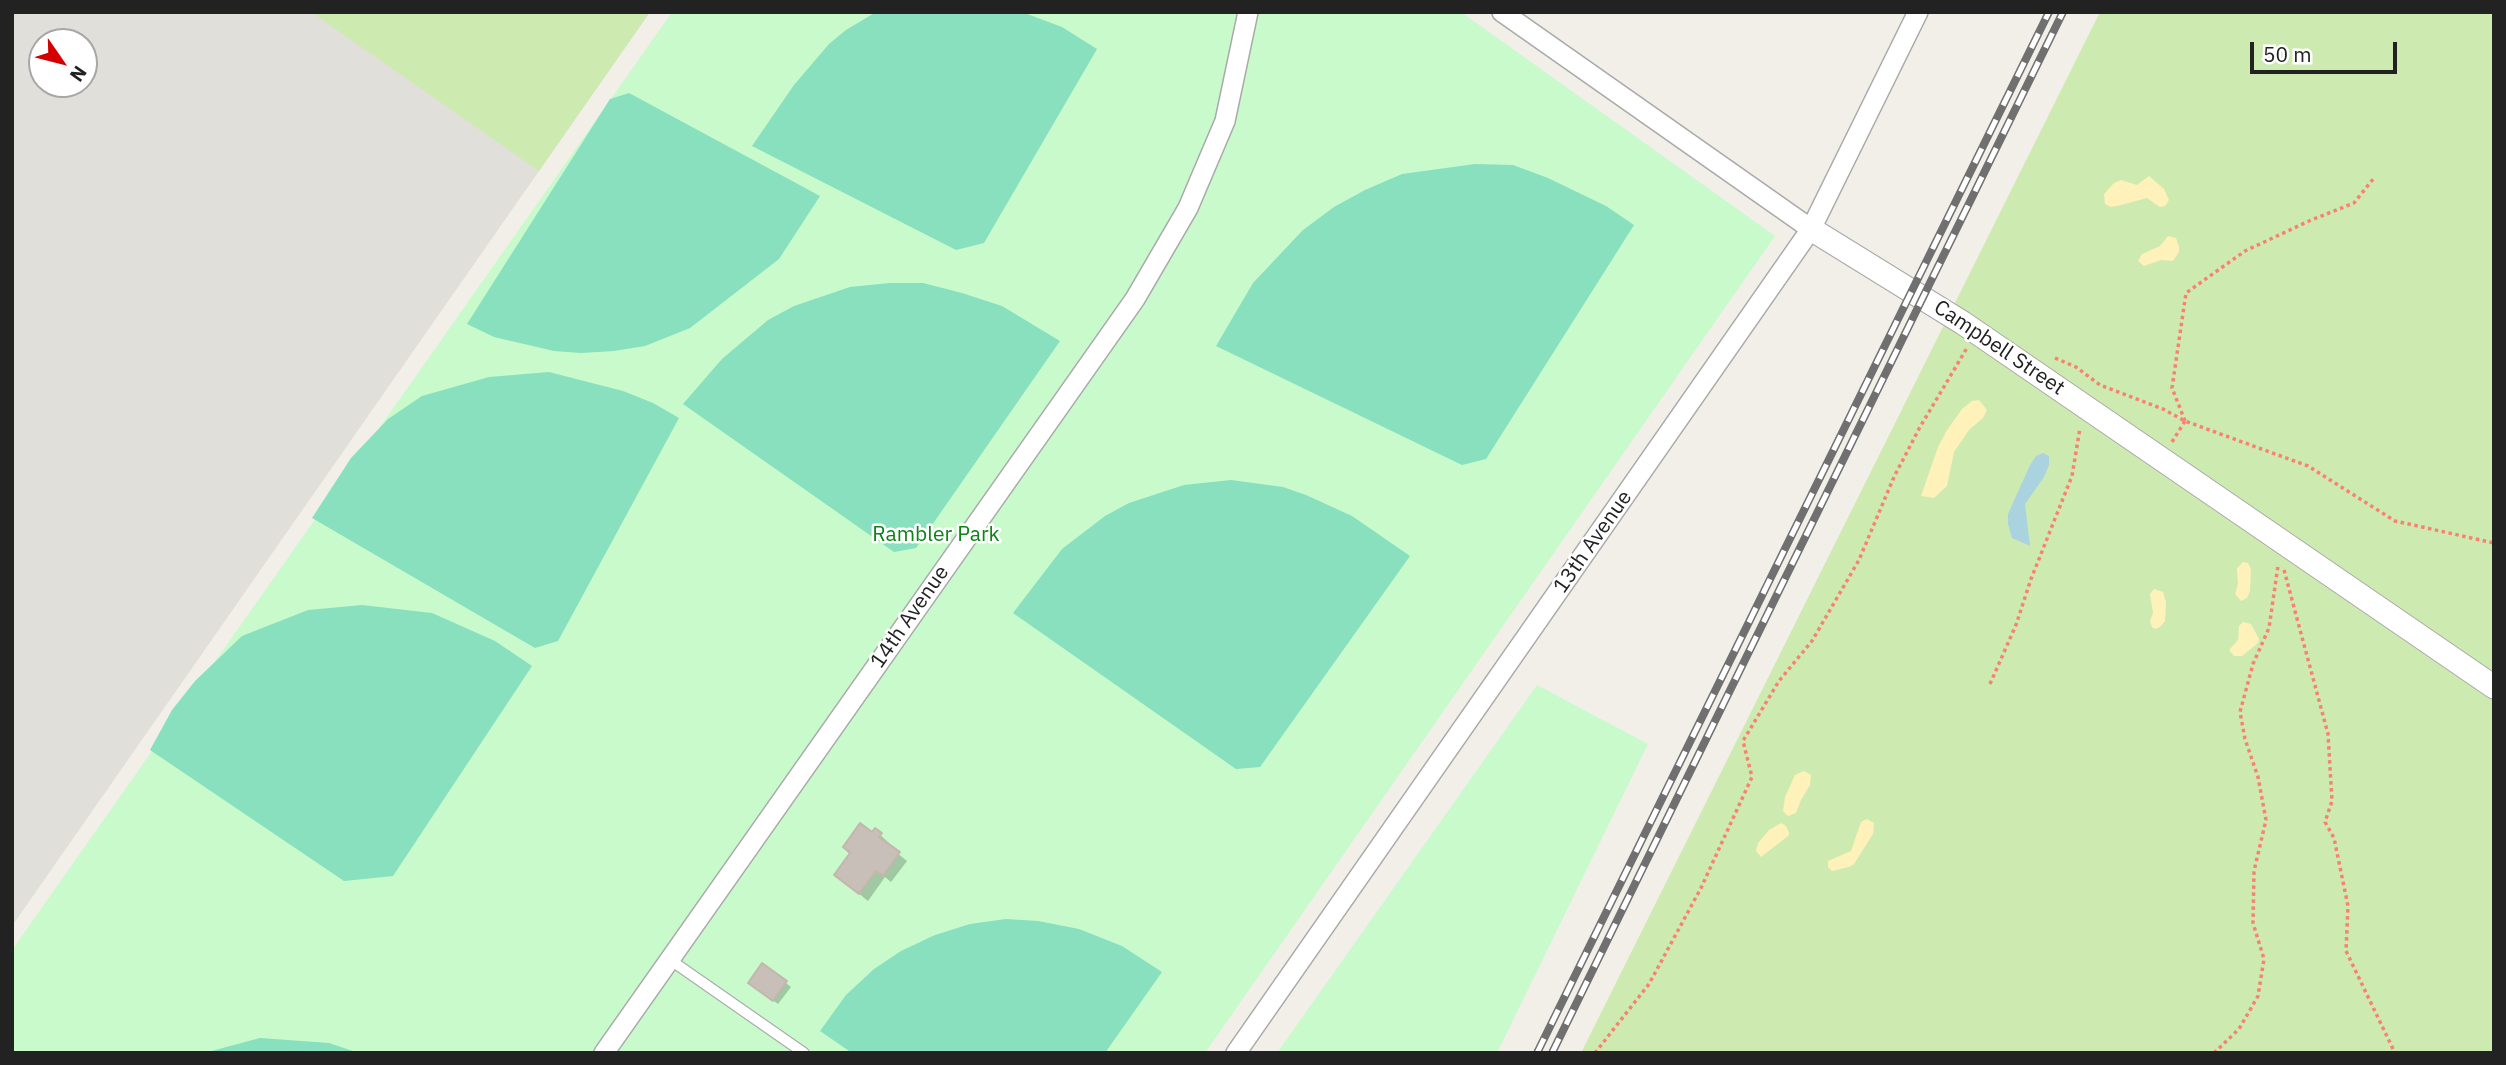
<!DOCTYPE html>
<html>
<head>
<meta charset="utf-8">
<style>
	body { margin:0 }
	#map { position:relative; width:2506px; height:1065px; overflow:hidden; background:#f2efe9; font-family:"IBM Plex Sans",sans-serif }
	canvas { display:block }
	.frame { position:absolute; inset:0; border:14px solid #222; pointer-events:none }
	.north { position:absolute; left:28px; top:28px; width:70px; height:70px; box-sizing:border-box; background:#fff; border:2px solid #a7a7a7; border-radius:50%; rotate:125deg; font-size:19px; font-weight:700; line-height:28px; text-align:center; color:#222 }
	.north::after { content:''; display:block; margin:auto; width:24px; height:32px; background:#d40000; clip-path:polygon(50% 0,100% 100%,50% 72%,0 100%) }
	.scale { position:absolute; left:2250px; top:42px; width:147px; height:32px; box-sizing:border-box; border:4px solid #222; border-top:0; padding-left:9px; font-size:21px; line-height:24px; white-space:nowrap; color:#222; -webkit-text-stroke:5px #fff; paint-order:stroke }
</style>
</head>
<body>
<div id="map">
<canvas width="2506" height="1065"></canvas>
<div class="frame"></div>
<div class="north">N</div>
<div class="scale">50 m</div>
</div>
<script>
const context = document.querySelector('canvas').getContext('2d');
context.lineJoin = 'round';
function fill(path, color) {
  context.fillStyle = color;
  context.fill(path, 'evenodd');
}
function shape(rows) {
  const path = new Path2D();
  for (const r of rows) {
    path.moveTo(r[0], r[1]);
    for (let i = 2; i < r.length; i += 2) path.lineTo(r[i], r[i + 1]);
  }
  return path;
}
function stroke(path, color, width, dash) {
  context.strokeStyle = color;
  context.lineWidth = width;
  context.lineCap = dash ? 'butt' : 'round';
  context.setLineDash(dash || []);
  context.stroke(path);
}
function label(font, color, halo, rows, align = 'center') {
  context.font = font + ' "IBM Plex Sans",sans-serif';
  context.lineWidth = 5;
  context.setLineDash([]);
  context.textBaseline = 'middle';
  context.strokeStyle = halo;
  context.fillStyle = color;
  for (const [text, x, y, turn = 0] of rows) {
    context.save();
    context.translate(x, y);
    context.rotate((+turn || 0) * Math.PI / 180);
    context.textAlign = isNaN(turn) ? turn : align;
    if (halo) context.strokeText(text, 0, 0);
    context.fillText(text, 0, 0);
    context.restore();
  }
}
const airport = shape([
	[12,12,650,12,12,926],
	[42,42,84,42,84,84,42,84]
]);
const grass = shape([
	[311,12,650,12,539,171],
	[2100,12,2494,12,2494,1053,1581,1053]
]);
const sand = shape([
	[2149,176,2164,189,2169,200,2165,206,2160,207,2147,198,2121,205,2111,207,2105,204,2104,194,2114,183,2121,180,2137,185],
	[2168,236,2176,238,2179,247,2179,252,2173,261,2161,260,2144,266,2138,261,2142,254,2160,246],
	[1979,400,1987,410,1983,418,1969,430,1954,452,1947,486,1934,498,1921,496,1938,447,1947,430,1962,409,1972,401],
	[2243,562,2248,563,2251,569,2250,591,2247,598,2241,601,2235,594,2238,584,2237,568],
	[2154,589,2163,592,2166,602,2165,621,2160,627,2155,629,2152,627,2150,621,2153,613,2150,594],
	[2243,622,2251,624,2259,639,2258,643,2242,656,2234,656,2229,650,2238,640,2239,626],
	[1804,771,1811,775,1810,785,1801,800,1796,813,1788,816,1783,811,1785,797,1795,775],
	[1867,819,1874,823,1873,834,1854,864,1849,867,1832,871,1828,867,1828,861,1851,851,1861,822],
	[1781,823,1786,826,1789,833,1788,836,1761,857,1756,851,1758,843,1769,830]
]);
const park = shape([
	[672,12,1461,12,1775,236,1205,1053,12,1053,12,950],
	[1537,685,1648,744,1497,1053,1277,1053]
]);
const pitch = shape([
	[876,12,1022,12,1062,27,1097,49,984,243,956,250,752,146,794,85,829,44,846,30],
	[629,93,820,196,779,259,690,328,645,346,614,351,581,353,554,351,494,337,467,324,610,99],
	[1475,164,1513,165,1548,178,1606,206,1634,225,1486,459,1462,465,1216,346,1253,283,1303,230,1334,207,1365,190,1402,174],
	[890,283,923,283,962,293,1002,306,1060,341,916,548,894,552,683,404,722,359,768,320,794,306,850,287],
	[549,372,623,391,653,403,679,418,558,641,535,648,312,518,351,458,388,419,422,396,489,377],
	[1231,480,1283,487,1306,495,1352,516,1410,556,1260,767,1236,769,1013,613,1062,549,1105,516,1129,503,1184,485],
	[362,605,432,613,495,641,532,666,393,876,344,881,150,750,172,710,195,681,242,636,308,610],
	[1006,919,1038,921,1079,929,1122,946,1162,972,1105,1053,852,1053,820,1031,846,995,874,969,901,951,935,935,970,924],
	[260,1038,329,1043,359,1053,204,1053]
]);
const water = shape([
	[2043,453,2049,456,2049,465,2044,477,2025,504,2030,546,2012,538,2008,524,2008,514,2030,465,2036,456]
]);
const shadow = shape([
	[875,830,889,843,887,845,907,861,891,882,885,877,868,901,836,875],
	[763,965,791,987,778,1004,755,987]
]);
const building = shape([
	[860,823,872,832,875,828,882,833,879,837,900,852,883,876,876,871,859,894,834,875,850,853,843,847,860,823],
	[762,963,787,981,773,1001,748,983,762,963]
]);
const path = shape([
	[2055,358,2076,367,2100,385,2163,409,2185,421,2308,466,2395,521,2494,543],
	[2185,421,2172,388,2186,293,2245,251,2309,221,2354,203,2374,178],
	[2172,442,2185,421],
	[2284,570,2328,734,2332,801,2325,822,2334,838,2348,906,2346,951,2395,1053],
	[1990,684,2016,625,2031,579,2072,476,2080,428],
	[1595,1053,1649,984,1701,888,1752,777,1743,741,1779,681,1812,641,1859,560,1894,477,1920,427,1967,348],
	[2214,1053,2239,1029,2258,996,2264,959,2253,923,2254,871,2266,820,2258,777,2245,739,2240,712,2253,664,2269,628,2278,566]
]);
const service = shape([
	[669,959,804,1053]
]);
const minor = shape([
	[1502,12,1811,229],
	[604,1053,1135,299,1188,208,1225,121,1248,12],
	[1236,1053,1811,229,1918,12]
]);
const tertiary = shape([
	[1811,229,1963,323,2494,687]
]);
const rail = shape([
	[1537,1053,2049,12],
	[1552,1053,2063,12]
]);
const streetNames = [
	["Campbell Street",1999,348,34],
	["13th Avenue",1593,542,-55],
	["14th Avenue",910,617,-55]
];
const parkNames = [
	["Rambler Park",936,535]
];
fill(airport, '#e1dfda');
fill(grass, '#cdebb0');
fill(sand, '#fff1ba');
fill(park, '#c8facc');
fill(pitch, '#88e0be');
fill(water, '#aad3df');
fill(shadow, '#0003');
fill(building, '#c7bfb8');
stroke(building, '#c4b6ab', 2);
stroke(service, '#a9a9a9', 12);
stroke(minor, '#a9a9a9', 22);
stroke(tertiary, '#a9a9a9', 25);
stroke(path, '#fa8072', 3.5, [3.5, 3.5]);
stroke(service, '#fff', 10);
stroke(minor, '#fff', 19);
stroke(tertiary, '#fff', 23);
stroke(rail, '#707070', 8);
stroke(rail, '#fff', 5, [16]);
label('21px', '#222', '#fff', streetNames);
label('21px', '#0c8416', '#fff', parkNames);
</script>
</body>
</html>
